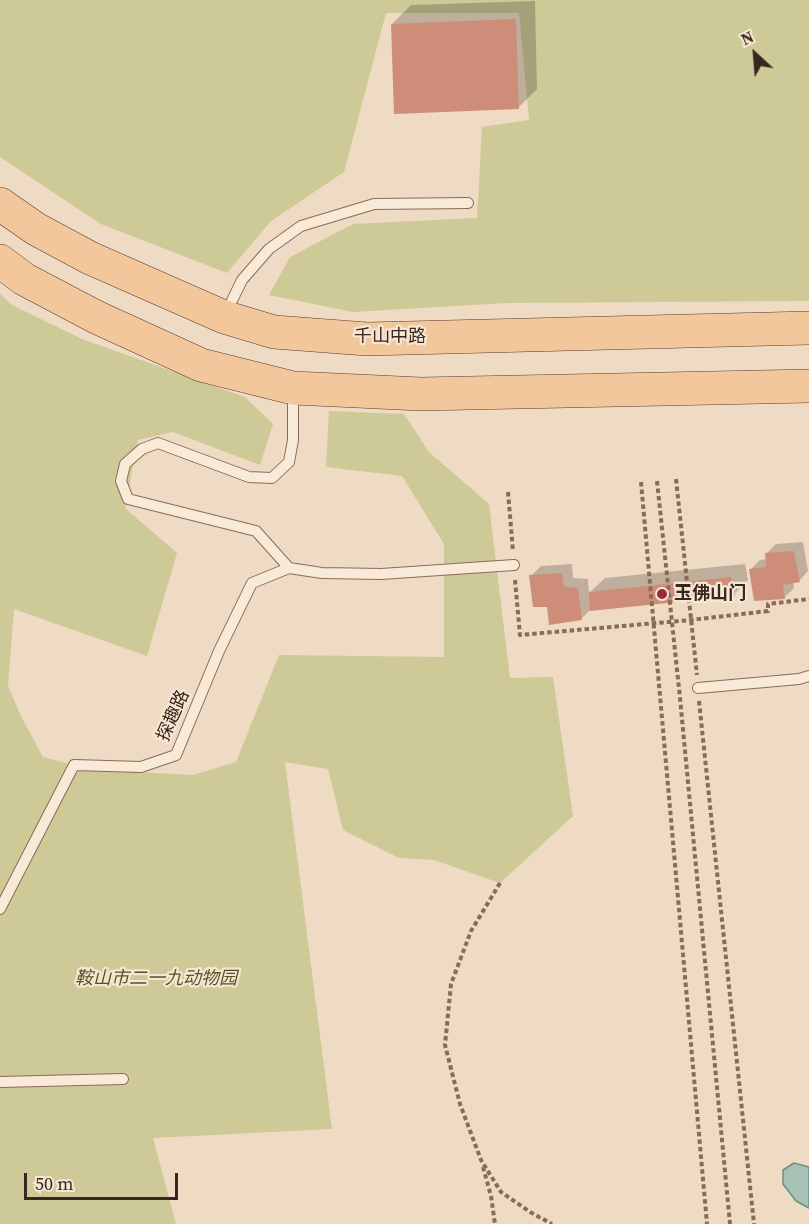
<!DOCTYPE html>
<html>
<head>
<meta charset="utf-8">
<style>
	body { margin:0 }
	#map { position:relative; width:809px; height:1224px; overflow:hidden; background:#efdac4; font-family:"Source Serif 4",serif }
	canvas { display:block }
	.north { position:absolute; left:725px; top:24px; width:60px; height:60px; -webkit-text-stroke:4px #f6e6d3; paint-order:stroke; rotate:334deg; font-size:16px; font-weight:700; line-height:24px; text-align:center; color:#39261e }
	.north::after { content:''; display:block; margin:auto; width:21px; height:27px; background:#39261e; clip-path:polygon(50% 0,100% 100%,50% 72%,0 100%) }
	.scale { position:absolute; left:24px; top:1173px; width:154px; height:27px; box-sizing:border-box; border:3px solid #39261e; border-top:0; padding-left:8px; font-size:18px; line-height:21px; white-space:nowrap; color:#39261e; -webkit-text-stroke:4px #f6e6d3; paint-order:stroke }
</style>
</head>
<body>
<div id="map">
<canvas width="809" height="1224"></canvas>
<div class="north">N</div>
<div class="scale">50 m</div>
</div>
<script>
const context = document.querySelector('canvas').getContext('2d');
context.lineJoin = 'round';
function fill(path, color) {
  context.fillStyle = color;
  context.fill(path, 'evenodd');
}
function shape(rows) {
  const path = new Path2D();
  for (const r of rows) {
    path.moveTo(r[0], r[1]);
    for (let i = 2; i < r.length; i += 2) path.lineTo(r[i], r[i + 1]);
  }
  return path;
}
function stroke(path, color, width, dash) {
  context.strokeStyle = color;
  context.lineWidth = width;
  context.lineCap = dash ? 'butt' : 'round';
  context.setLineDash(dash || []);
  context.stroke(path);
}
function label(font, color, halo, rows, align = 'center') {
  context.font = font + ' "Source Serif 4","Noto Sans SC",serif';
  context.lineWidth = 4.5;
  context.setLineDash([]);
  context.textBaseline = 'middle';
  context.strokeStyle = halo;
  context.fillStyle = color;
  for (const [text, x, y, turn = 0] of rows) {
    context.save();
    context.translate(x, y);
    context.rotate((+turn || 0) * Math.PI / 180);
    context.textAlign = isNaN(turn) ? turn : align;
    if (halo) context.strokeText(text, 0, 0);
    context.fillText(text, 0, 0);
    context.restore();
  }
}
const green = shape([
	[0,0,809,0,809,301,506,303,353,312,269,295,290,257,353,224,477,218,482,127,529,120,519,13,386,13,344,172,271,221,227,273,101,224,0,157],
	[0,294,12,305,82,339,245,397,273,424,260,465,173,432,138,440,125,508,177,553,147,656,14,609,8,686,21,716,43,757,92,770,193,775,236,762,279,655,444,657,444,544,402,476,326,467,329,411,404,414,429,452,489,504,510,678,553,677,573,816,500,883,434,860,399,858,343,830,328,769,285,762,332,1129,153,1138,176,1224,0,1224]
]);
const water = shape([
	[794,1163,809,1167,809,1208,796,1201,783,1184,783,1170,794,1163]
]);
const shadow = shape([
	[535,1,537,89,518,108,392,24,411,5],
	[803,542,808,571,799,581,793,582,794,588,784,598,751,569,760,560,767,559,767,553,776,544],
	[572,564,573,578,588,579,589,593,605,578,745,564,748,580,734,594,591,609,582,618,548,605,531,576,541,566]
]);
const building = shape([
	[516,19,519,109,394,114,391,24],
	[794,551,800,582,783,585,785,599,754,601,749,569,766,567,765,553],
	[562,573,564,587,578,588,582,620,549,625,547,607,533,607,529,575],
	[731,577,735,596,590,611,589,592]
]);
const path = shape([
	[676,479,697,675],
	[657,481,680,698,730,1224],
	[641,482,707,1224],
	[508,492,513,551],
	[515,580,520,635,691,620,768,611,768,604,809,599],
	[699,701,754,1224],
	[500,883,471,931,451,984,445,1045,460,1104,481,1160,501,1192,530,1212,552,1224],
	[483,1167,491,1196,495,1224]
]);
const lane = shape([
	[226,313,242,280,269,249,301,226,374,204,468,203],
	[293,392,293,440,289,462,272,478,249,477,158,443,142,449,125,464,121,481,128,499,256,531,289,568,322,573,381,574,514,565],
	[698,688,799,679,809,676],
	[0,909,74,765,141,767,176,755,219,651,252,583,289,568],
	[0,1082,123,1079]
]);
const primary = shape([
	[0,204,36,229,90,258,224,317,274,332,367,339,809,328],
	[0,261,24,279,96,317,201,365,293,388,421,394,809,386]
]);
const markers = [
	[662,594,6,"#99293e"]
];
const streetNames = [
	["千山中路",390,337],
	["探趣路",174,716,-66]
];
const poiNames = [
	["玉佛山门",674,594]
];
const parkNames = [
	["鞍山市二一九动物园",156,979]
];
fill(green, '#cdca97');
fill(water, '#a6c2b4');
stroke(water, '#6c9081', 1.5);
fill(shadow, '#0003');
fill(building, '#cd8d79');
stroke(lane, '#8a6b5a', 12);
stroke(primary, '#573a2e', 34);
stroke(path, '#8a6b5a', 4, [4.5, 3]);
stroke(lane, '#f9e9d7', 10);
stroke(primary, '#f2c79b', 33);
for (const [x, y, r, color] of markers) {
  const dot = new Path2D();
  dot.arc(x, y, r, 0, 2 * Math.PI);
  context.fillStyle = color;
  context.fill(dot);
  stroke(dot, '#f6e6d3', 2);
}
label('18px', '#39261e', '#f6e6d3', streetNames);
label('bold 18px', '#39261e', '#f6e6d3', poiNames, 'left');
label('italic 18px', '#535624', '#f6e6d3', parkNames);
</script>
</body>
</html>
